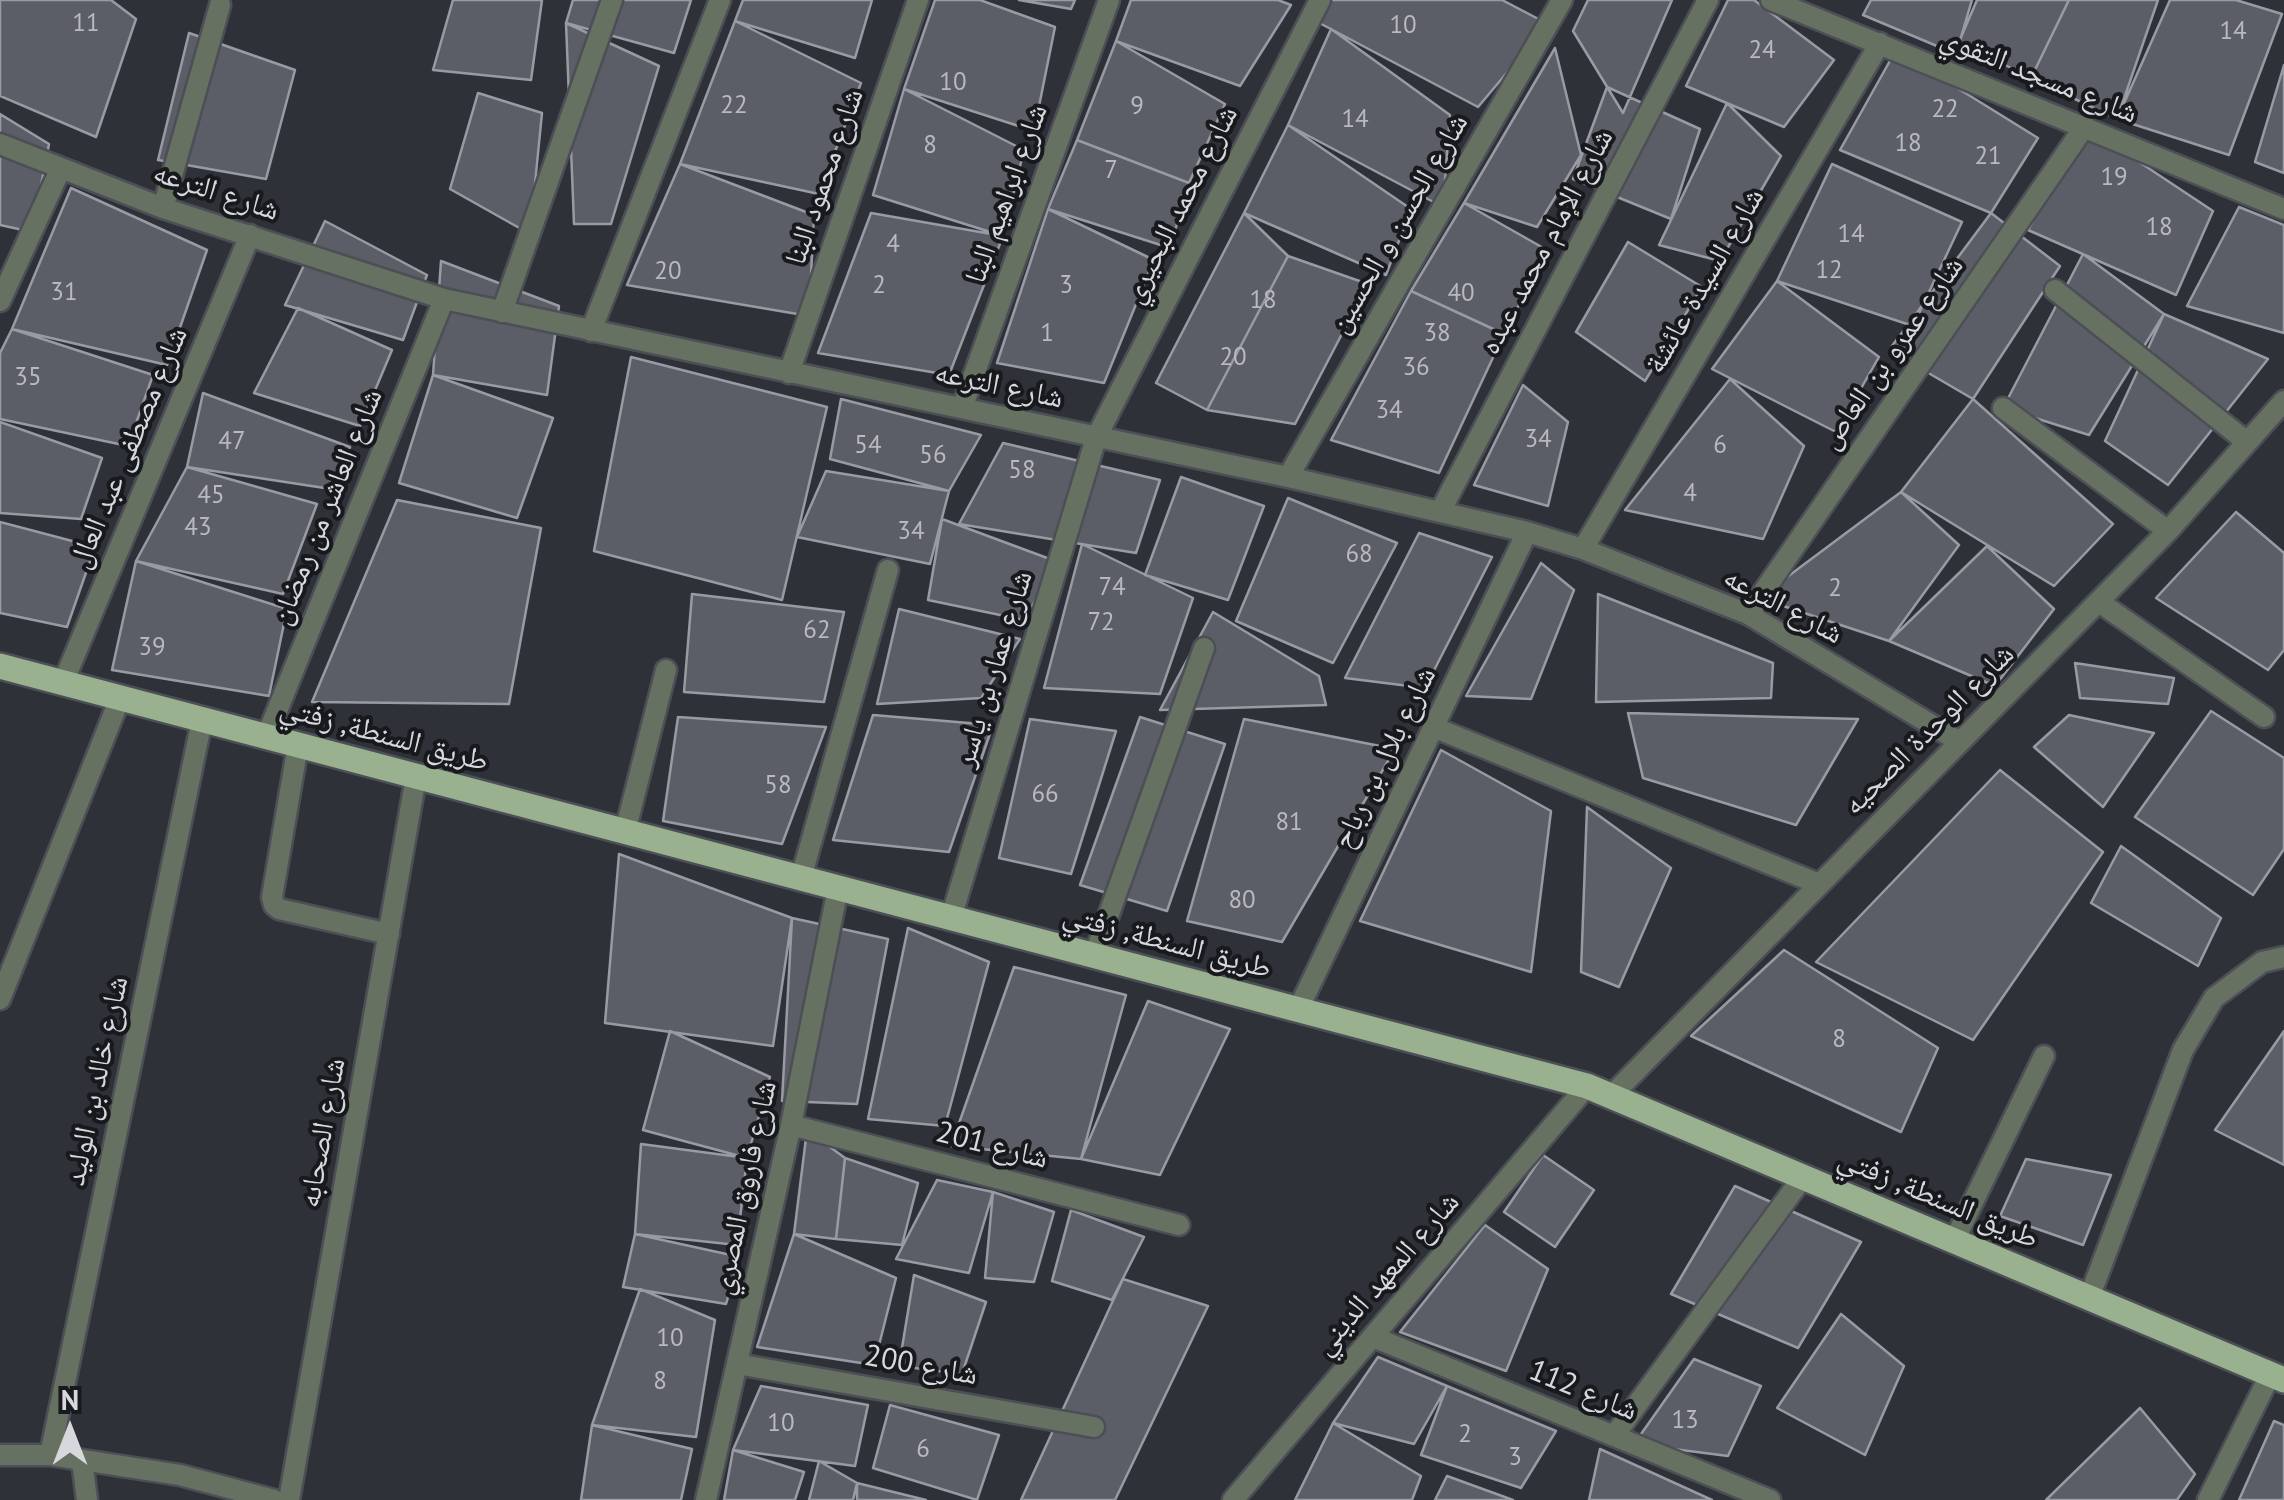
<!DOCTYPE html>
<html>
<head>
<meta charset="utf-8">
<style>
	body { margin:0 }
	#map { position:relative; width:2284px; height:1500px; overflow:hidden; background:#2e3138; font-family:"PT Sans",sans-serif }
	canvas { display:block }
	.north { position:absolute; left:20px; top:1380px; width:100px; height:100px; -webkit-text-stroke:8px #17191c; paint-order:stroke; rotate:0deg; font-size:28px; font-weight:700; line-height:40px; text-align:center; color:#d7d8dd }
	.north::after { content:''; display:block; margin:auto; width:35px; height:45px; background:#d7d8dd; clip-path:polygon(50% 0,100% 100%,50% 72%,0 100%) }
</style>
</head>
<body>
<div id="map">
<canvas width="2284" height="1500"></canvas>
<div class="north">N</div>
</div>
<script>
const context = document.querySelector('canvas').getContext('2d');
context.lineJoin = 'round';
function fill(path, color) {
  context.fillStyle = color;
  context.fill(path, 'evenodd');
}
function shape(rows) {
  const path = new Path2D();
  for (const r of rows) {
    path.moveTo(r[0], r[1]);
    for (let i = 2; i < r.length; i += 2) path.lineTo(r[i], r[i + 1]);
  }
  return path;
}
function stroke(path, color, width, dash) {
  context.strokeStyle = color;
  context.lineWidth = width;
  context.lineCap = dash ? 'butt' : 'round';
  context.setLineDash(dash || []);
  context.stroke(path);
}
function label(font, color, halo, rows, align = 'center') {
  context.font = font + ' "PT Sans","Noto Naskh Arabic",sans-serif';
  context.lineWidth = 8;
  context.setLineDash([]);
  context.textBaseline = 'middle';
  context.strokeStyle = halo;
  context.fillStyle = color;
  for (const [text, x, y, turn = 0] of rows) {
    context.save();
    context.translate(x, y);
    context.rotate((+turn || 0) * Math.PI / 180);
    context.textAlign = isNaN(turn) ? turn : align;
    if (halo) context.strokeText(text, 0, 0);
    context.fillText(text, 0, 0);
    context.restore();
  }
}
const building = shape([
	[0,0,111,0,136,19,96,137,0,96,0,0],
	[453,0,542,0,531,80,433,70,453,0],
	[573,0,691,0,674,53,566,23,573,0],
	[743,0,872,0,855,58,735,21,743,0],
	[935,0,980,0,1055,27,1034,131,904,89,935,0],
	[1019,0,1075,0,1071,9,1019,0],
	[1131,0,1278,0,1291,5,1240,86,1116,41,1131,0],
	[1325,0,1502,0,1548,24,1478,107,1310,18,1325,0],
	[1588,0,1672,0,1623,113,1573,31,1588,0],
	[1728,0,1754,0,1834,60,1784,127,1686,86,1728,0],
	[1871,0,1972,0,1956,54,1863,15,1871,0],
	[1977,0,2069,0,2031,78,1959,42,1977,0],
	[2069,0,2158,0,2117,119,2031,78,2069,0],
	[2170,0,2236,0,2282,14,2229,155,2117,119,2170,0],
	[735,21,861,83,819,194,680,164,735,21],
	[566,23,659,66,611,224,574,224,566,23],
	[1331,29,1450,115,1443,207,1288,125,1331,29],
	[189,33,295,70,266,179,158,160,189,33],
	[1116,41,1225,104,1189,183,1077,140,1116,41],
	[1555,48,1581,155,1537,227,1464,203,1555,48],
	[1896,50,2038,138,1991,213,1840,150,1896,50],
	[2284,65,2284,173,2255,162,2284,65],
	[1607,87,1700,129,1671,219,1573,179,1607,87],
	[904,89,1024,150,1003,236,873,195,904,89],
	[478,93,542,113,530,234,450,189,478,93],
	[1727,103,1781,156,1720,261,1659,245,1727,103],
	[0,114,49,144,32,232,0,225,0,114],
	[1288,125,1411,209,1386,275,1244,213,1288,125],
	[2085,126,2213,211,2176,295,2028,230,2085,126],
	[1077,140,1189,183,1170,248,1048,209,1077,140],
	[680,164,814,215,809,316,627,285,680,164],
	[1832,164,1962,222,1913,326,1777,281,1832,164],
	[71,188,207,250,167,365,12,329,71,188],
	[1464,203,1547,250,1504,334,1411,291,1464,203],
	[2239,207,2284,225,2284,333,2187,306,2239,207],
	[1048,209,1154,260,1104,383,997,363,1048,209],
	[871,213,1003,236,949,375,818,353,871,213],
	[1244,213,1288,256,1207,410,1156,383,1244,213],
	[1991,213,2060,266,1973,399,1889,350,1991,213],
	[325,221,427,275,403,340,285,305,325,221],
	[1628,242,1702,287,1645,381,1576,332,1628,242],
	[2083,254,2164,314,2089,435,2003,408,2083,254],
	[1288,256,1368,284,1295,424,1207,410,1288,256],
	[441,261,559,306,547,395,433,375,441,261],
	[1777,281,1879,357,1836,432,1712,369,1777,281],
	[1411,291,1504,334,1439,473,1331,440,1411,291],
	[298,308,392,350,360,426,254,393,298,308],
	[2164,314,2268,359,2168,485,2105,441,2164,314],
	[12,329,153,375,128,446,0,419,0,353,12,329],
	[631,357,827,407,782,600,594,551,631,357],
	[433,375,553,418,517,518,399,483,433,375],
	[1730,379,1804,446,1763,539,1625,510,1730,379],
	[1523,385,1568,422,1548,506,1474,485,1523,385],
	[203,393,350,447,331,489,187,467,203,393],
	[841,399,981,435,949,491,830,459,841,399],
	[1973,399,2113,524,2054,586,1901,492,1973,399],
	[0,422,102,458,81,519,0,513,0,422],
	[1003,443,1160,480,1136,553,959,524,1003,443],
	[187,467,317,504,283,594,136,561,187,467],
	[826,471,949,491,930,564,797,537,826,471],
	[1181,477,1264,506,1228,600,1145,575,1181,477],
	[1901,492,1959,545,1889,641,1759,598,1901,492],
	[1288,498,1397,543,1333,663,1236,621,1288,498],
	[397,500,541,528,509,704,312,702,397,500],
	[2236,512,2284,553,2284,650,2268,670,2156,598,2236,512],
	[942,519,1058,562,1024,620,928,600,942,519],
	[0,522,95,547,67,627,0,613,0,522],
	[1419,533,1492,557,1425,688,1345,678,1419,533],
	[1082,544,1193,598,1160,694,1044,688,1082,544],
	[1987,546,2054,609,1995,686,1889,641,1987,546],
	[136,561,287,609,269,696,112,670,136,561],
	[1541,563,1574,590,1531,699,1466,696,1541,563],
	[692,594,844,612,824,702,684,692,692,594],
	[1598,594,1773,663,1771,698,1596,702,1598,594],
	[899,609,1020,639,981,698,877,704,899,609],
	[1213,612,1319,676,1326,705,1160,710,1213,612],
	[2075,663,2174,678,2168,704,2080,698,2075,663],
	[2211,711,2284,758,2284,849,2253,895,2135,817,2211,711],
	[1628,713,1858,719,1796,825,1643,778,1628,713],
	[873,715,993,725,949,852,833,840,873,715],
	[2069,715,2154,733,2103,807,2034,747,2069,715],
	[678,717,826,727,782,844,663,821,678,717],
	[1140,717,1225,744,1167,911,1080,885,1140,717],
	[1030,719,1116,731,1071,874,999,858,1030,719],
	[1244,719,1395,749,1282,942,1187,921,1244,719],
	[1441,750,1551,811,1531,972,1360,921,1441,750],
	[2000,770,2103,852,1973,1040,1816,962,2000,770],
	[1587,807,1671,868,1619,987,1581,972,1587,807],
	[2121,846,2221,918,2198,966,2091,903,2121,846],
	[619,854,792,918,773,1046,605,1023,619,854],
	[792,918,888,939,857,1104,782,1101,792,918],
	[908,928,989,962,945,1126,868,1119,908,928],
	[1784,950,1938,1048,1901,1132,1691,1036,1784,950],
	[1014,967,1126,995,1081,1159,951,1146,1014,967],
	[1148,1001,1230,1029,1160,1175,1081,1159,1148,1001],
	[670,1031,770,1077,747,1158,643,1130,670,1031],
	[2284,1031,2284,1165,2215,1130,2284,1031],
	[807,1130,845,1158,836,1239,794,1234,807,1130],
	[641,1144,747,1158,737,1245,635,1234,641,1144],
	[1543,1155,1594,1190,1555,1247,1504,1212,1543,1155],
	[845,1158,918,1183,902,1245,836,1239,845,1158],
	[2026,1159,2111,1175,2083,1245,2000,1216,2026,1159],
	[937,1180,993,1192,969,1273,896,1259,937,1180],
	[1735,1186,1861,1242,1798,1348,1671,1294,1735,1186],
	[993,1192,1054,1212,1034,1282,985,1278,993,1192],
	[1071,1210,1144,1237,1112,1300,1052,1281,1071,1210],
	[1485,1225,1548,1269,1506,1371,1400,1332,1485,1225],
	[635,1234,740,1257,726,1304,623,1287,635,1234],
	[794,1234,896,1278,874,1365,757,1347,794,1234],
	[914,1275,986,1302,962,1374,899,1366,914,1275],
	[1123,1279,1208,1306,1115,1500,1021,1500,1123,1279],
	[640,1289,715,1320,696,1437,592,1425,640,1289],
	[1841,1314,1904,1366,1865,1455,1777,1408,1841,1314],
	[1378,1357,1447,1386,1414,1444,1333,1423,1378,1357],
	[1694,1359,1761,1386,1728,1456,1634,1444,1694,1359],
	[761,1386,868,1405,855,1466,733,1450,761,1386],
	[1447,1386,1556,1431,1521,1488,1421,1455,1447,1386],
	[890,1405,999,1435,977,1500,873,1468,890,1405],
	[2140,1408,2195,1474,2177,1500,2046,1500,2140,1408],
	[2274,1421,2284,1425,2284,1500,2239,1500,2274,1421],
	[1333,1423,1421,1476,1412,1500,1295,1500,1333,1423],
	[592,1425,692,1449,681,1500,581,1500,592,1425],
	[1600,1449,1712,1500,1589,1500,1600,1449],
	[733,1450,804,1472,795,1500,724,1500,733,1450],
	[819,1461,857,1483,853,1500,809,1500,819,1461],
	[1447,1476,1513,1500,1435,1500,1447,1476],
	[857,1483,926,1500,857,1500,857,1483]
]);
const service = shape([
	[2099,602,2264,717],
	[625,832,666,670],
	[1954,1241,2044,1056],
	[2089,1298,2183,1050,2214,998,2262,962,2284,957]
]);
const minor = shape([
	[1771,0,2284,209],
	[0,144,163,208,444,299,1288,477,1527,532,1583,549,1748,614,1960,742],
	[163,208,220,5],
	[2055,290,2247,442],
	[0,301,61,168],
	[502,312,612,0],
	[591,331,720,0],
	[789,373,918,0],
	[962,408,1109,0],
	[2003,408,2168,531],
	[1288,477,1562,0],
	[1440,512,1708,0],
	[1583,549,1880,43],
	[1748,614,2085,126],
	[63,683,250,235],
	[1433,727,1819,884],
	[266,738,444,299],
	[298,745,272,897,274,905,279,909,389,934],
	[801,878,888,570],
	[951,918,1096,438,1320,0],
	[1094,956,1204,648],
	[0,999,120,698],
	[1298,1010,1527,532],
	[1611,1096,2168,531,2284,401],
	[791,1125,1179,1225],
	[1373,1337,1770,1500],
	[737,1364,1094,1427],
	[1614,1436,1803,1177],
	[0,1455,50,1455,180,1475,274,1500],
	[50,1455,202,720],
	[82,1460,87,1500],
	[289,1500,416,777],
	[706,1500,791,1125,838,888],
	[1233,1500,1587,1086],
	[2208,1500,2270,1375]
]);
const primary = shape([
	[0,666,1587,1086,2284,1380]
]);
const numberNames = [
	["11",86,24],
	["10",1403,26],
	["14",2233,32],
	["24",1762,51],
	["10",953,83],
	["22",734,106],
	["9",1137,107],
	["22",1945,110],
	["14",1355,120],
	["18",1908,144],
	["8",930,146],
	["21",1988,157],
	["7",1111,171],
	["19",2114,178],
	["18",2159,228],
	["14",1851,235],
	["4",893,245],
	["12",1829,271],
	["20",668,272],
	["2",879,286],
	["3",1066,286],
	["31",64,293],
	["40",1461,294],
	["18",1263,301],
	["1",1047,334],
	["38",1437,334],
	["20",1233,358],
	["36",1416,368],
	["35",28,378],
	["34",1389,411],
	["34",1538,440],
	["47",232,442],
	["54",868,446],
	["6",1720,446],
	["56",933,456],
	["58",1022,471],
	["4",1690,494],
	["45",211,496],
	["43",198,528],
	["34",911,532],
	["68",1359,555],
	["74",1112,588],
	["2",1835,589],
	["72",1101,623],
	["62",817,631],
	["39",152,648],
	["58",778,786],
	["66",1045,795],
	["81",1289,823],
	["80",1242,901],
	["8",1839,1040],
	["10",670,1339],
	["8",660,1382],
	["13",1685,1421],
	["10",781,1424],
	["2",1465,1435],
	["6",923,1450],
	["3",1515,1458]
];
const streetNames = [
	["شارع مسجد التقوي",2039,76,22],
	["شارع محمود البنا",825,177,-71],
	["شارع الترعه",216,192,18],
	["شارع ابراهيم البنا",1007,194,-70],
	["شارع محمد البحيري",1181,205,-63],
	["شارع الحسن و الحسين",1399,224,-60],
	["شارع الإمام محمد عبده",1547,242,-62],
	["شارع السيدة عائشة",1705,281,-60],
	["شارع عمرو بن العاص",1892,353,-55],
	["شارع الترعه",999,386,12],
	["شارع مصطفى عبد العال",129,448,-67],
	["شارع العاشر من رمضان",327,507,-68],
	["شارع الترعه",1783,606,28],
	["شارع عمار بن ياسر",994,669,-73],
	["شارع الوحدة الصحيه",1929,730,-45],
	["طريق السنطة, زفتي",384,735,15],
	["شارع بلال بن رباح",1385,758,-64],
	["طريق السنطة, زفتي",1167,942,15],
	["شارع خالد بن الوليد",97,1081,-78],
	["شارع الصحابه",323,1133,-80],
	["شارع 201",992,1146,14],
	["شارع فاروق المصري",745,1188,-78],
	["طريق السنطة, زفتي",1938,1199,23],
	["شارع المعهد الديني",1387,1274,-49],
	["شارع 200",921,1366,10],
	["شارع 112",1583,1391,22]
];
fill(building, '#5b5e66');
stroke(building, '#989ba4', 2.5);
stroke(service, '#4c4f56', 25);
stroke(minor, '#4c4f56', 25);
stroke(primary, '#4c4f56', 30);
stroke(service, '#667161', 20);
stroke(minor, '#667161', 20);
stroke(primary, '#99b18f', 25);
label('25px', '#b8babf', null, numberNames);
label('30px', '#d7d8dd', '#17191c', streetNames);
</script>
</body>
</html>
